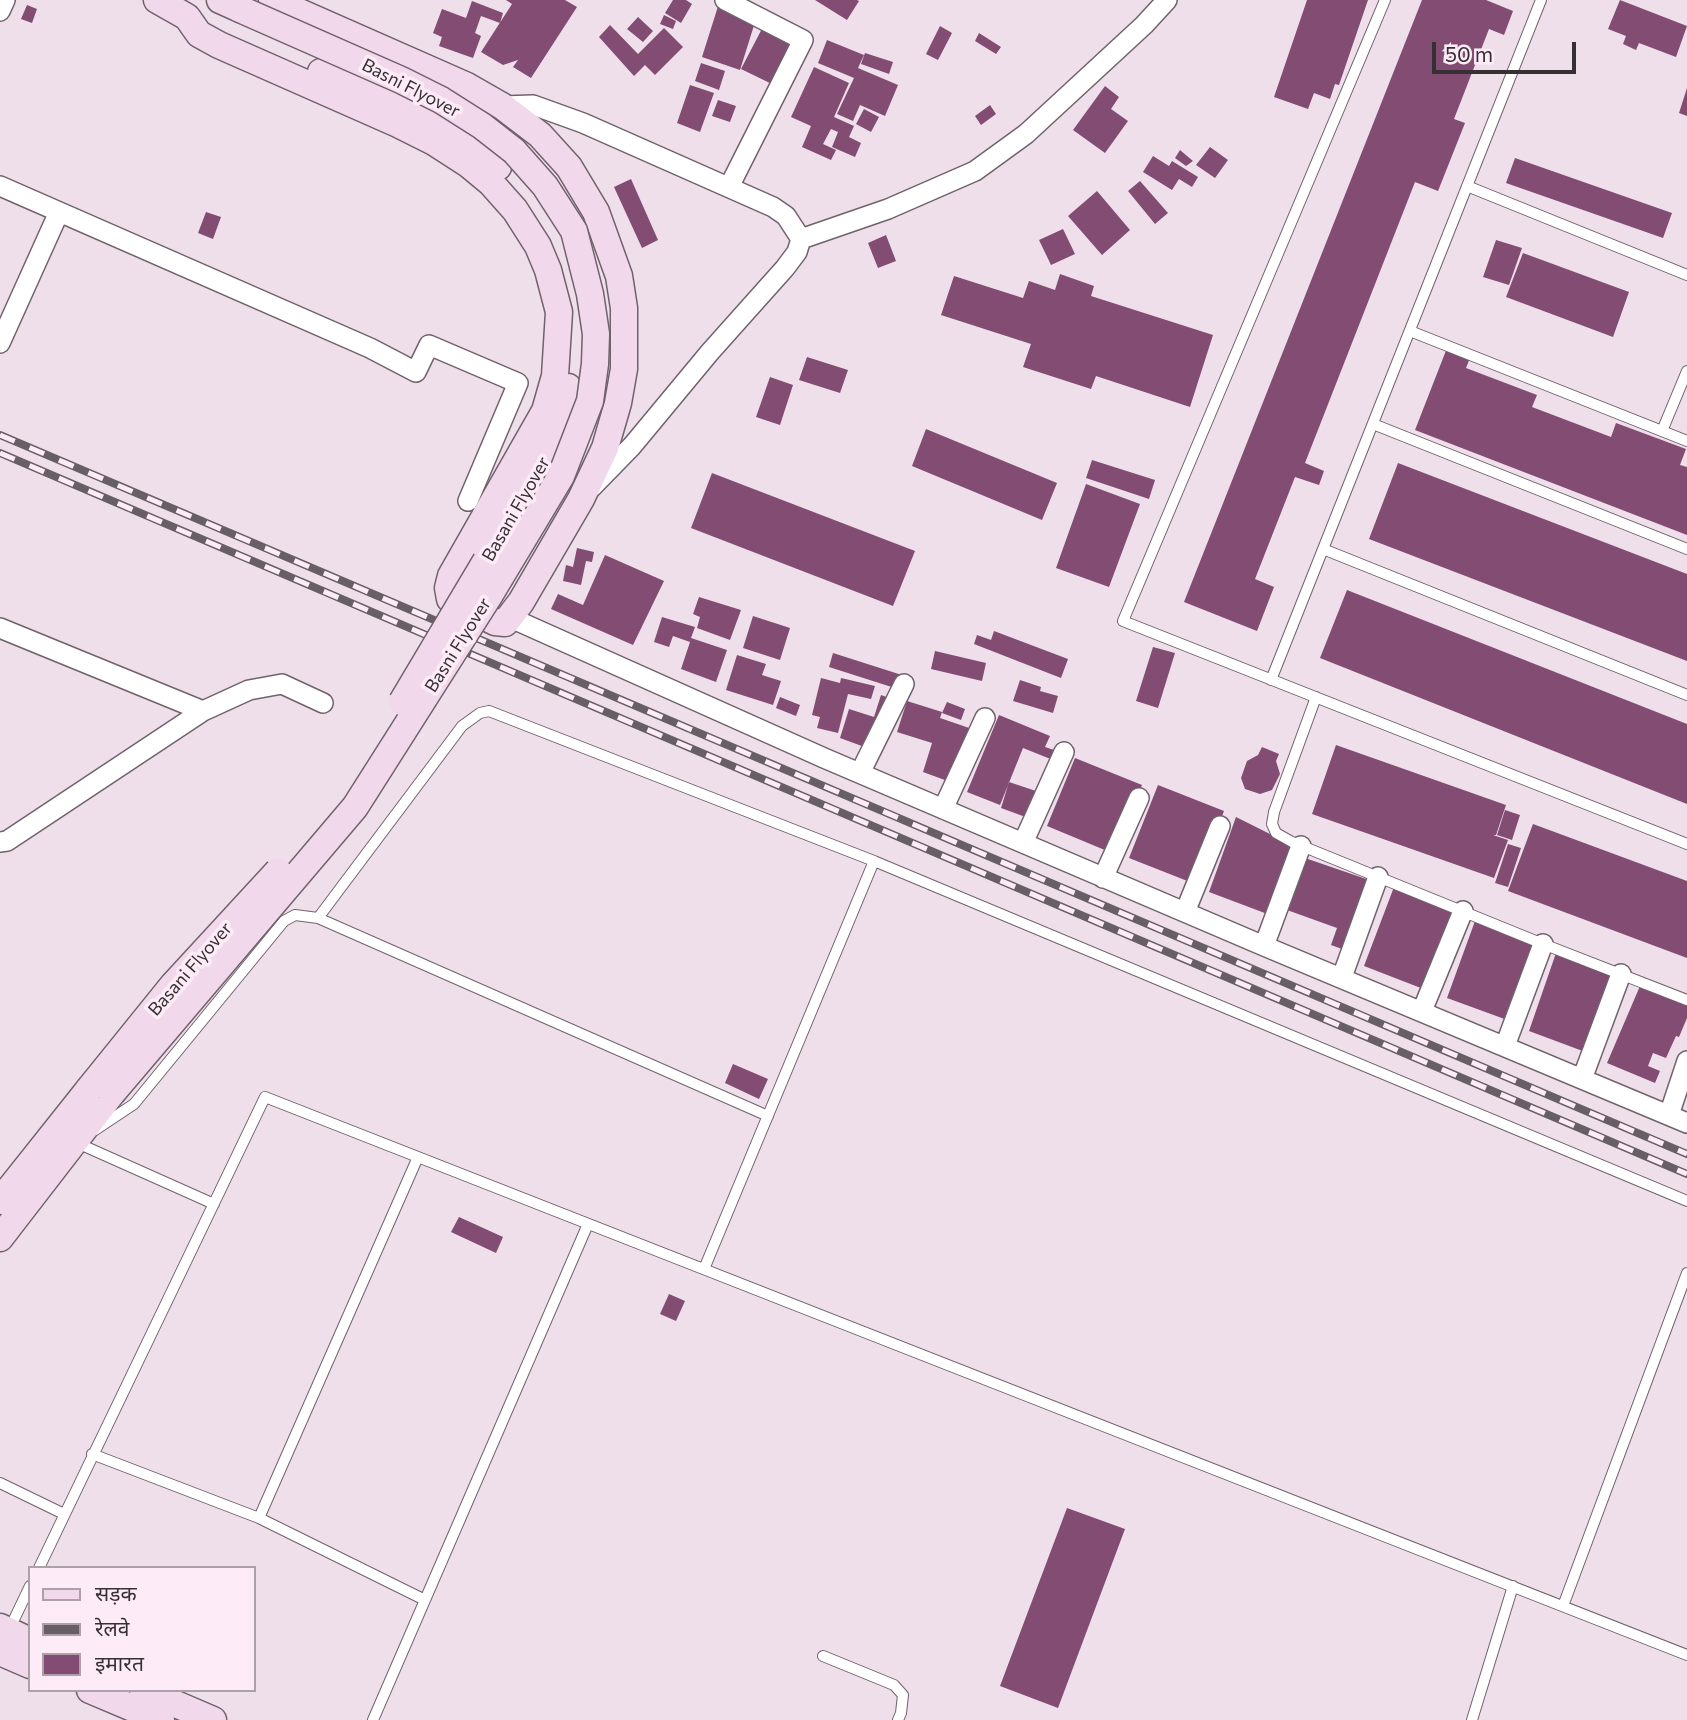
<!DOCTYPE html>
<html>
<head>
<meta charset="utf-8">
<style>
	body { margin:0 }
	#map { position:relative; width:1687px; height:1720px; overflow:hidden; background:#efdfea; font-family:Commissioner,"Noto Sans Devanagari",sans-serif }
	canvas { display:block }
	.legend { position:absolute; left:28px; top:1566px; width:228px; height:126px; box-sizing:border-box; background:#fdecf7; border:2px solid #ada1a9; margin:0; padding:9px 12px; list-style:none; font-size:21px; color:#363034 }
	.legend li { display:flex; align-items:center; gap:14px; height:35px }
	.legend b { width:35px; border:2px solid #ada1a9 }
	.scale { position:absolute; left:1432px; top:42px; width:144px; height:32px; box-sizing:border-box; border:4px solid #363034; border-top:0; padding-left:9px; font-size:21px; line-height:24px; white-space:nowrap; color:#363034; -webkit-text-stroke:5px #fdecf7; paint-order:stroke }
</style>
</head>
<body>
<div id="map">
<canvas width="1687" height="1720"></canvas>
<ul class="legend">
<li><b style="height:9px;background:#f2d8eb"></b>सड़क</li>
<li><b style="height:9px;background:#675f65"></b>रेलवे</li>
<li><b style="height:19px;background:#824c73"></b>इमारत</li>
</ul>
<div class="scale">50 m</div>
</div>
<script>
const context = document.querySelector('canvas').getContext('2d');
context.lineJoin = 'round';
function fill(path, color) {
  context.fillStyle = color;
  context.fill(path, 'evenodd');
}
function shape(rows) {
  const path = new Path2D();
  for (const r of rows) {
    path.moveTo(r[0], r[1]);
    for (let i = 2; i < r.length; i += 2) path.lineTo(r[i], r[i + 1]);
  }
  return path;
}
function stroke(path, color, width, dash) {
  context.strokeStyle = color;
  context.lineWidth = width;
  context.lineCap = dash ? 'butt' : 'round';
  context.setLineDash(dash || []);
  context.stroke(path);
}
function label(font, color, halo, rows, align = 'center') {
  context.font = font + ' Commissioner,sans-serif';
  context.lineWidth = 7;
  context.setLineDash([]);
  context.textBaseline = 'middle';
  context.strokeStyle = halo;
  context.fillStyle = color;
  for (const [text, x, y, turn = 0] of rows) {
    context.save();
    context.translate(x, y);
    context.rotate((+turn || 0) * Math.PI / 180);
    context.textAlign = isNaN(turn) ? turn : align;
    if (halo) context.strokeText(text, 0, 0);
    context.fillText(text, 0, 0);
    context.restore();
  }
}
const building = shape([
	[506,0,565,0,577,7,531,78,513,67,518,60,503,65,481,52,512,4],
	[673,0,686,0,692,4,681,23,665,13],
	[720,0,756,19,740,70,702,57],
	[815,0,857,0,859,1,847,20],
	[1307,0,1368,0,1339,85,1335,84,1330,99,1314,93,1308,109,1274,97],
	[1422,0,1486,0,1513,11,1504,35,1489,29,1454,119,1465,123,1438,191,1415,182,1305,463,1324,471,1319,485,1295,477,1255,579,1274,587,1257,631,1184,602],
	[1620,0,1687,26,1676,57,1639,43,1636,50,1623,44,1626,36,1608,29],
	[472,1,503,13,500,23,481,16,475,33,481,36,473,58,439,46,442,37,433,33,442,9,466,18],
	[27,5,37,9,32,23,21,19],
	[664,15,676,21,673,29,660,24],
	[638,17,653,31,643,42,627,29],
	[766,21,797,41,776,86,741,69],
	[610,25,638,54,664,28,683,47,655,75,645,65,634,76,599,37],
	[940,26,952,33,938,60,926,54],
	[979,33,1001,47,996,54,975,41],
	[827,40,864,55,858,68,898,85,885,116,860,105,853,121,837,114,854,78,818,63],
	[865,53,893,62,889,74,861,64],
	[701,63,725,71,719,90,695,81],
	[814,67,849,83,834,117,854,126,849,137,861,143,855,157,832,147,838,132,831,129,823,144,836,150,831,160,802,147,811,126,791,117],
	[690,85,714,93,700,132,677,123],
	[1105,86,1119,97,1111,109,1128,121,1105,153,1073,130],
	[1687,88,1687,116,1679,113],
	[718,100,736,106,730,122,712,116],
	[990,105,996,114,981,125,975,116],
	[864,109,879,117,871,132,856,124],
	[1210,147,1228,160,1215,178,1196,165],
	[1180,150,1193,161,1186,166,1175,158],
	[1153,156,1169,166,1172,161,1198,177,1192,187,1179,179,1172,190,1143,172],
	[1515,158,1672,213,1663,238,1506,183],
	[631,179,658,240,642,248,614,187],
	[1140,181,1168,213,1155,224,1128,191],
	[1097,191,1130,230,1102,255,1068,216],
	[206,212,221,217,213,239,198,233],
	[1063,229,1075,254,1051,265,1039,240],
	[886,235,896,261,878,268,868,243],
	[1496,240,1522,248,1509,285,1483,277],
	[1523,253,1629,292,1613,337,1506,297],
	[1060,274,1094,286,1091,296,1213,335,1190,407,1096,376,1091,389,1023,367,1031,344,941,315,954,276,1023,298,1029,281,1055,290],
	[1447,348,1470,358,1466,368,1537,395,1532,407,1611,437,1616,423,1686,449,1680,465,1687,467,1687,535,1415,430],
	[807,357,848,370,840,393,799,380],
	[770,377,793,385,780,425,756,417],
	[926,429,1057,483,1042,520,912,466],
	[1092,460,1155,480,1149,499,1086,478],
	[1398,463,1687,574,1687,661,1369,539],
	[712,473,915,551,893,606,691,528],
	[1086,484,1140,504,1109,587,1056,568],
	[577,548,594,552,592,562,586,561,581,585,563,581,566,565,573,567],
	[605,555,664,581,633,645,551,609,558,594,583,605],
	[1347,590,1687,724,1687,804,1320,658],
	[699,597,741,610,730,640,697,628,700,617,693,614],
	[753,616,790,628,780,660,743,648],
	[662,617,695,627,691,638,727,650,716,682,681,669,690,642,673,636,669,647,654,642],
	[994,631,1068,659,1061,678,974,644,977,635,991,640],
	[1153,647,1175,653,1158,708,1136,701],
	[935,651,986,663,982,681,931,669],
	[833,653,905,676,901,690,829,667],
	[737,655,766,664,762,675,781,681,773,705,726,690],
	[821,678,840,683,841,678,875,686,871,699,848,694,838,733,817,728,820,717,812,715],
	[1020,680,1041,687,1040,691,1058,696,1053,713,1013,701],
	[881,695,895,700,870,749,840,738,849,709,874,717],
	[780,697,800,705,796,716,776,708],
	[907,701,942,712,940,718,975,730,953,783,923,772,932,743,897,732],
	[947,702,965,709,961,720,942,713],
	[999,715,1050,736,1045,747,1057,751,1053,760,1023,748,1000,805,967,792],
	[1336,745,1506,805,1496,835,1493,835,1508,840,1494,878,1312,814],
	[1262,747,1279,754,1276,761,1280,774,1272,790,1260,794,1245,789,1241,778,1247,761,1258,755],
	[1075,758,1142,785,1112,853,1047,826],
	[1009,782,1045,794,1031,819,1001,808],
	[1158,785,1224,811,1195,884,1129,858],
	[1505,810,1520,815,1512,840,1497,835],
	[1236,817,1296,847,1270,915,1209,892],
	[1533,824,1687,881,1687,958,1508,891],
	[1508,844,1521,848,1508,887,1495,883],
	[1305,858,1372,881,1342,949,1331,945,1337,928,1287,910],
	[1394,887,1457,913,1426,990,1364,966],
	[1475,921,1539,946,1510,1021,1447,998],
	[1556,953,1618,976,1588,1053,1529,1031],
	[1640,986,1687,1004,1687,1018,1679,1037,1676,1036,1666,1058,1653,1053,1648,1066,1660,1071,1655,1083,1607,1063],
	[733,1064,768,1079,759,1099,725,1083],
	[459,1217,503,1237,496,1253,451,1232],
	[669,1294,685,1301,676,1321,660,1314],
	[1067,1508,1125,1529,1058,1708,1000,1686]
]);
const lane = shape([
	[1385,0,1123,621,1687,844],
	[1467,186,1687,275],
	[1410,331,1687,441],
	[1373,424,1687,549],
	[1662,431,1687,371],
	[1323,549,1687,695],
	[1271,680,1541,0],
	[1316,697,1274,812,1272,824,1276,833,1292,842,1543,944,1687,1000],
	[874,861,1687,1201],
	[318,918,462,726,480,713,489,711,874,861,704,1269],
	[95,1130,134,1104,284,921,295,915,318,918,768,1116],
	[75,1142,214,1204],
	[92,1454,259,1518,425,1600],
	[0,1483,64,1514],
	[259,1518,418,1157],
	[39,1568,265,1097,1687,1655],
	[1563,1606,1687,1273],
	[9,1630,30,1586],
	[823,1656,894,1685,903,1695,901,1713,898,1720],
	[373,1720,588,1224],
	[1472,1720,1513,1586]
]);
const street = shape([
	[725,0,803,40,729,187],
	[0,11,5,0],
	[502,106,533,105,583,123,773,207,786,216,801,239,797,252,785,268,710,352,632,446,592,487],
	[0,186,370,348,416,372,429,345,518,383,468,501],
	[801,239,888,209,975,171,1026,134,1144,25,1167,0],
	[0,343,59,212],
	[511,618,824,758,1264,946,1687,1123],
	[0,628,203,711],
	[860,773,904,684],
	[943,809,985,718],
	[0,842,7,841,203,711,249,690,282,684,323,703],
	[1023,843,1064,752],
	[1103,878,1139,798],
	[1185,912,1220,826],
	[1264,946,1301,846],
	[1342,977,1378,877],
	[1422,1011,1463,911],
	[1505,1046,1543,944],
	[1582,1079,1621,974],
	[1669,1115,1687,1061]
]);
const secondary = shape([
	[157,0,187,17,199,34,219,45,398,124,434,142,468,164,491,183,515,210,538,246,548,270,559,312,555,376,545,411,451,576,448,588,450,599,495,622,505,623,521,602,581,499,605,448,618,403,624,369,624,308,619,276,596,212,569,167,540,135,502,106,467,86,272,0],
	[220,0,240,9],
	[321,72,408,106,451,128,498,167],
	[486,561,545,462,561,420,568,387],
	[0,1201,89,1089],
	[0,1238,112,1093],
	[0,1627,30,1641],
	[0,1652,30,1665],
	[90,1690,161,1720],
	[143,1690,213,1720]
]);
const rail = shape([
	[0,435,1687,1154],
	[0,453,1687,1174]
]);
const secondaryBridge = shape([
	[402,702,486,561],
	[89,1089,173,985,278,871],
	[112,1093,355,807,489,596,561,476,590,401,595,364,596,334,590,294,574,231,545,186,514,151,482,126,441,100,401,80,240,9]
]);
const streetNames = [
	["Basni Flyover",411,88,27],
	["Basani Flyover",516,509,-60],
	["Basni Flyover",458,645,-58],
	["Basani Flyover",190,969,-49]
];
fill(building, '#824c73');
stroke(lane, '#70626c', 12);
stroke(street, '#70626c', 22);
stroke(secondary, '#70626c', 29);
stroke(lane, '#fff', 10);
stroke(street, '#fff', 19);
stroke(secondary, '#f2d8eb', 26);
stroke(rail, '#675f65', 8);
stroke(rail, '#fdecf7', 5, [16]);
stroke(secondaryBridge, '#70626c', 29, []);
stroke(secondaryBridge, '#f2d8eb', 26);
label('18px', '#363034', '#fdecf7', streetNames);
</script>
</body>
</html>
